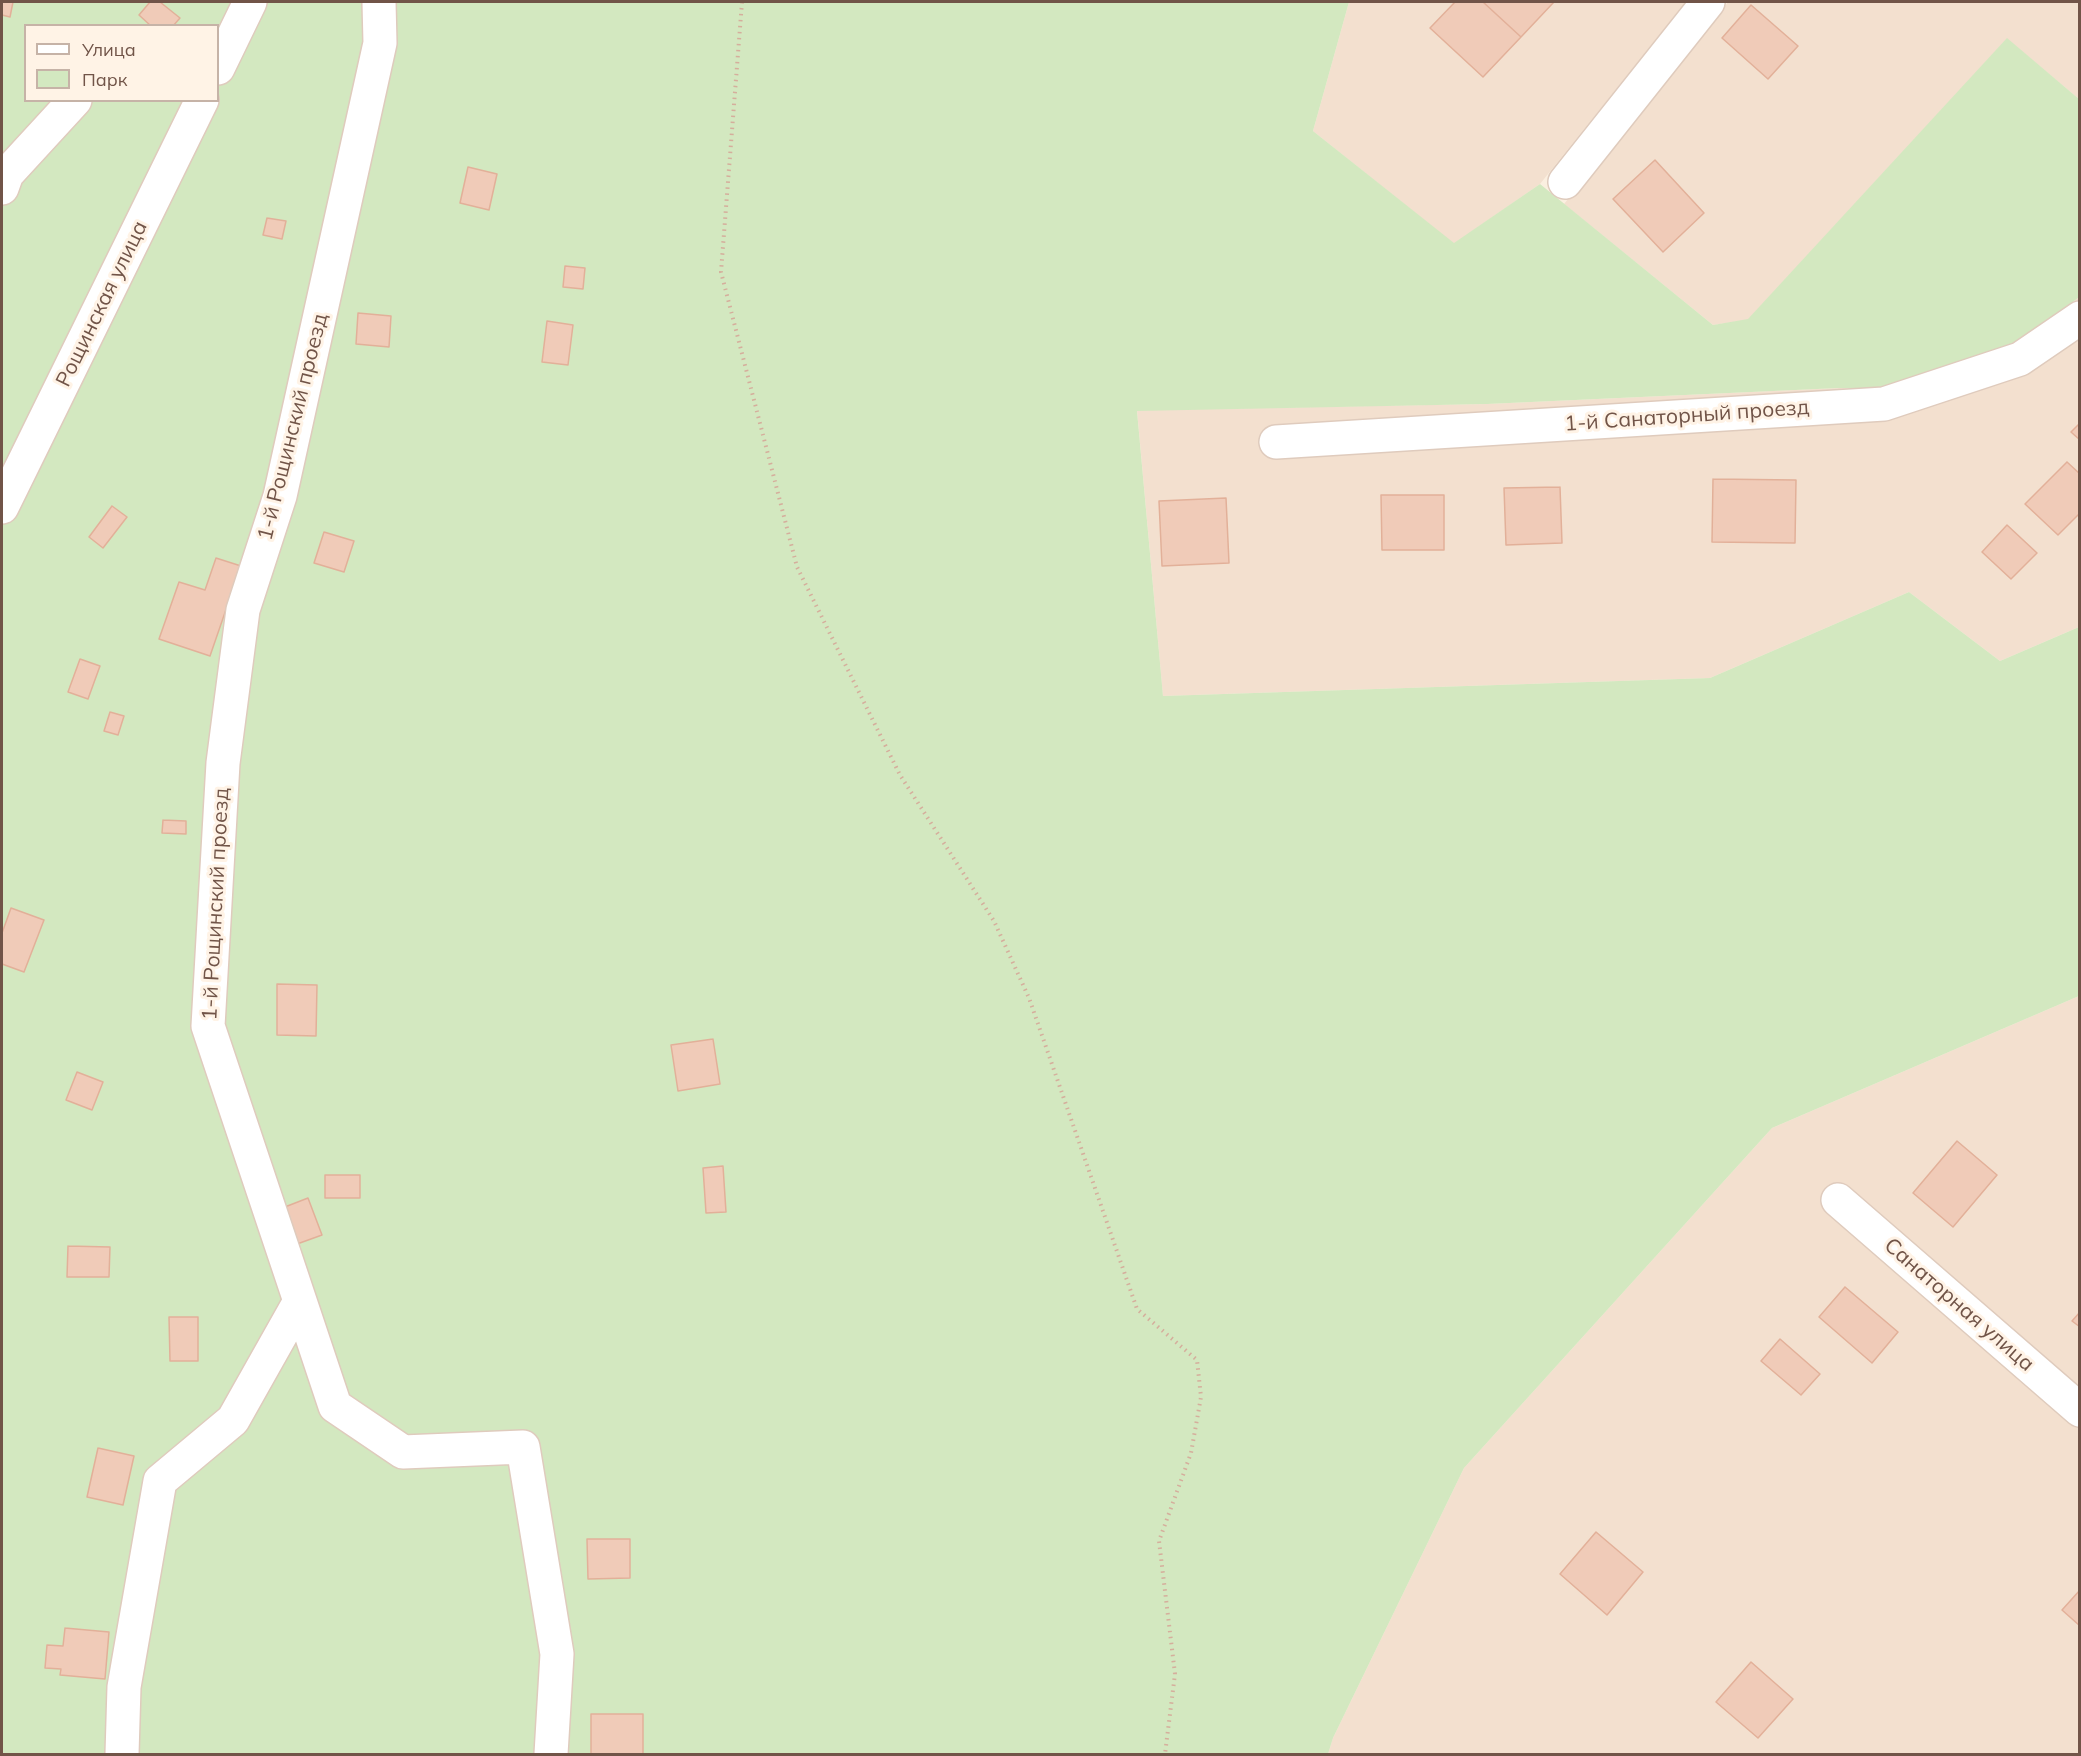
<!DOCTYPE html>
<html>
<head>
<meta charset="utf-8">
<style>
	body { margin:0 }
	#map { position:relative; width:2081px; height:1756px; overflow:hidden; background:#fbefe0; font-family:Mulish,sans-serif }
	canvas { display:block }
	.frame { position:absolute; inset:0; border:3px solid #715448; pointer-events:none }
	.legend { position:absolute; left:24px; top:24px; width:195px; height:78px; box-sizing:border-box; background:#fff3e6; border:2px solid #c6b3a7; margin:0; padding:8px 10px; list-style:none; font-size:18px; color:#715448 }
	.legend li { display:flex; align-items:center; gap:12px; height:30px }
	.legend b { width:30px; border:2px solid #c6b3a7 }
</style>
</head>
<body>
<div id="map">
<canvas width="2081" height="1756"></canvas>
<div class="frame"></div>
<ul class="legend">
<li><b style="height:8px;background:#fff"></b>Улица</li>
<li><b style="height:16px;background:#d3e8c0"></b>Парк</li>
</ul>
</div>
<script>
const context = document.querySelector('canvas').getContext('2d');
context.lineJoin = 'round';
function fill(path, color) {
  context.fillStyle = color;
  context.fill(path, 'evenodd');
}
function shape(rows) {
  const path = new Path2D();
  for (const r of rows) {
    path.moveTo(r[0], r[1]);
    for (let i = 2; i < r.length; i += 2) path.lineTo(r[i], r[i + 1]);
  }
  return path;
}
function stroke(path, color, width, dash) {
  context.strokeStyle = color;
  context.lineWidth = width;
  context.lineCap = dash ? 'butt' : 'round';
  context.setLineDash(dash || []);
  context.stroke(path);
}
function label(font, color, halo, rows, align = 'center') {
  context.font = font + ' Mulish,sans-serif';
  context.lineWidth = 6;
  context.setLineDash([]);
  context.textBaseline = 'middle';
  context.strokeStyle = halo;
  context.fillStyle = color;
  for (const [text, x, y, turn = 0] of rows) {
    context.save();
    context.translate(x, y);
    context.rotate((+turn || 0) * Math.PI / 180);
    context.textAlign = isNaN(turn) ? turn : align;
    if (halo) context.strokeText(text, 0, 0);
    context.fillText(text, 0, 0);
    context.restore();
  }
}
const residential = shape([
	[1349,2,1686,2,1540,184,1454,244,1313,131],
	[1728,2,2079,2,2079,99,2007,39,1748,320,1713,325,1564,204],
	[2079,297,2079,627,2000,661,1909,592,1710,678,1163,696,1137,410,1487,404,1839,388,1896,389,2016,349],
	[2079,996,2079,1754,1328,1754,1333,1738,1464,1468,1772,1128]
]);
const green = shape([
	[2,2,1349,2,1313,131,1454,243,1540,184,1713,325,1748,319,2007,38,2079,99,2079,297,2016,349,1896,389,1839,388,1487,404,1137,411,1163,696,1710,678,1909,592,2000,661,2079,627,2079,996,1772,1128,1464,1468,1333,1738,1328,1754,2,1754],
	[26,26,218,26,218,100,26,100]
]);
const building = shape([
	[2,2,13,2,10,17,2,15,2,2],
	[150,2,160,2,180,18,173,26,151,26,139,15,150,2],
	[1455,2,1483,2,1521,37,1483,77,1430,28,1455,2],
	[1483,2,1554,2,1521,37,1483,2],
	[1751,5,1798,46,1768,79,1722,38,1751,5],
	[1655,160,1704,213,1663,252,1613,199,1655,160],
	[468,167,497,174,489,210,460,203,468,167],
	[267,218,286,221,282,239,263,235,267,218],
	[565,266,585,268,583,289,563,287,565,266],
	[358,313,391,316,389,347,356,344,358,313],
	[547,321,573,325,568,365,542,362,547,321],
	[2080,423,2080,440,2071,432,2080,423],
	[2067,462,2080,474,2080,513,2058,535,2025,504,2067,462],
	[1713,479,1796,480,1795,543,1712,542,1713,479],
	[1560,487,1562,543,1506,545,1504,488,1560,487],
	[1381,495,1444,495,1444,550,1382,550,1381,495],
	[1226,498,1229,563,1162,566,1159,501,1226,498],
	[112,506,127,517,103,548,89,537,112,506],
	[2007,525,2037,553,2011,579,1982,552,2007,525],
	[324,532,354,541,344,572,314,563,324,532],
	[216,558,241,566,210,656,159,639,179,582,205,590,216,558],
	[80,659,100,666,88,699,68,692,80,659],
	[110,712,124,716,118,735,104,731,110,712],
	[163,820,186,821,186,834,162,833,163,820],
	[11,908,44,920,24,972,2,964,2,933,11,908],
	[277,984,317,985,316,1036,277,1035,277,984],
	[713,1039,720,1084,678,1091,671,1045,713,1039],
	[77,1072,103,1082,92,1110,66,1100,77,1072],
	[1957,1141,1997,1175,1953,1227,1913,1193,1957,1141],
	[723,1166,726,1212,706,1213,703,1168,723,1166],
	[325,1175,360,1175,360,1198,325,1198,325,1175],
	[308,1198,322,1235,286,1248,272,1212,308,1198],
	[68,1246,110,1247,109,1277,67,1277,68,1246],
	[1845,1287,1898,1332,1872,1363,1819,1317,1845,1287],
	[2080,1312,2080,1327,2072,1321,2080,1312],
	[169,1317,198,1317,198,1361,170,1361,169,1317],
	[1780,1339,1820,1374,1801,1395,1761,1361,1780,1339],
	[98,1448,134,1456,123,1505,87,1497,98,1448],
	[1596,1532,1643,1572,1607,1615,1560,1574,1596,1532],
	[587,1539,630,1539,630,1578,588,1579,587,1539],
	[2080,1590,2080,1626,2062,1610,2080,1590],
	[65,1628,109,1632,105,1679,60,1675,61,1669,45,1668,47,1645,63,1646,65,1628],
	[1751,1662,1793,1699,1758,1738,1716,1702,1751,1662],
	[591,1714,643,1714,643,1754,591,1754,591,1714]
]);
const path = shape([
	[742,2,721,272,797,567,900,775,994,921,1029,998,1137,1309,1197,1360,1201,1397,1191,1453,1159,1541,1175,1674,1165,1754]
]);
const minor = shape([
	[218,68,250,2],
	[1565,182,1708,2],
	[2,188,7,174,75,100],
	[1276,442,1884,404,2020,359,2080,318],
	[2,507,202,100],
	[1838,1200,2080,1410],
	[300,1301,335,1406,403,1452,523,1447,557,1654,551,1754],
	[122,1754,124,1687,160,1481,233,1420,300,1301,208,1026,223,763,243,610,280,496,380,43,379,2]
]);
const streetNames = [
	["Рощинская улица",102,304,-64],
	["1-й Санаторный проезд",1687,416,-4],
	["1-й Рощинский проезд",293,427,-76],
	["1-й Рощинский проезд",216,904,-87],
	["Санаторная улица",1959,1305,41]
];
fill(residential, '#f3e0cf');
fill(green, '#d3e8c0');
fill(building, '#f0cbb8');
stroke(building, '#e2b099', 1.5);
stroke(minor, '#dfcbbd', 36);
stroke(path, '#d5ae9c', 4, [1.5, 4.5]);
stroke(minor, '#fff', 33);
label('21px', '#715448', '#fff3e6', streetNames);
</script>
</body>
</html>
